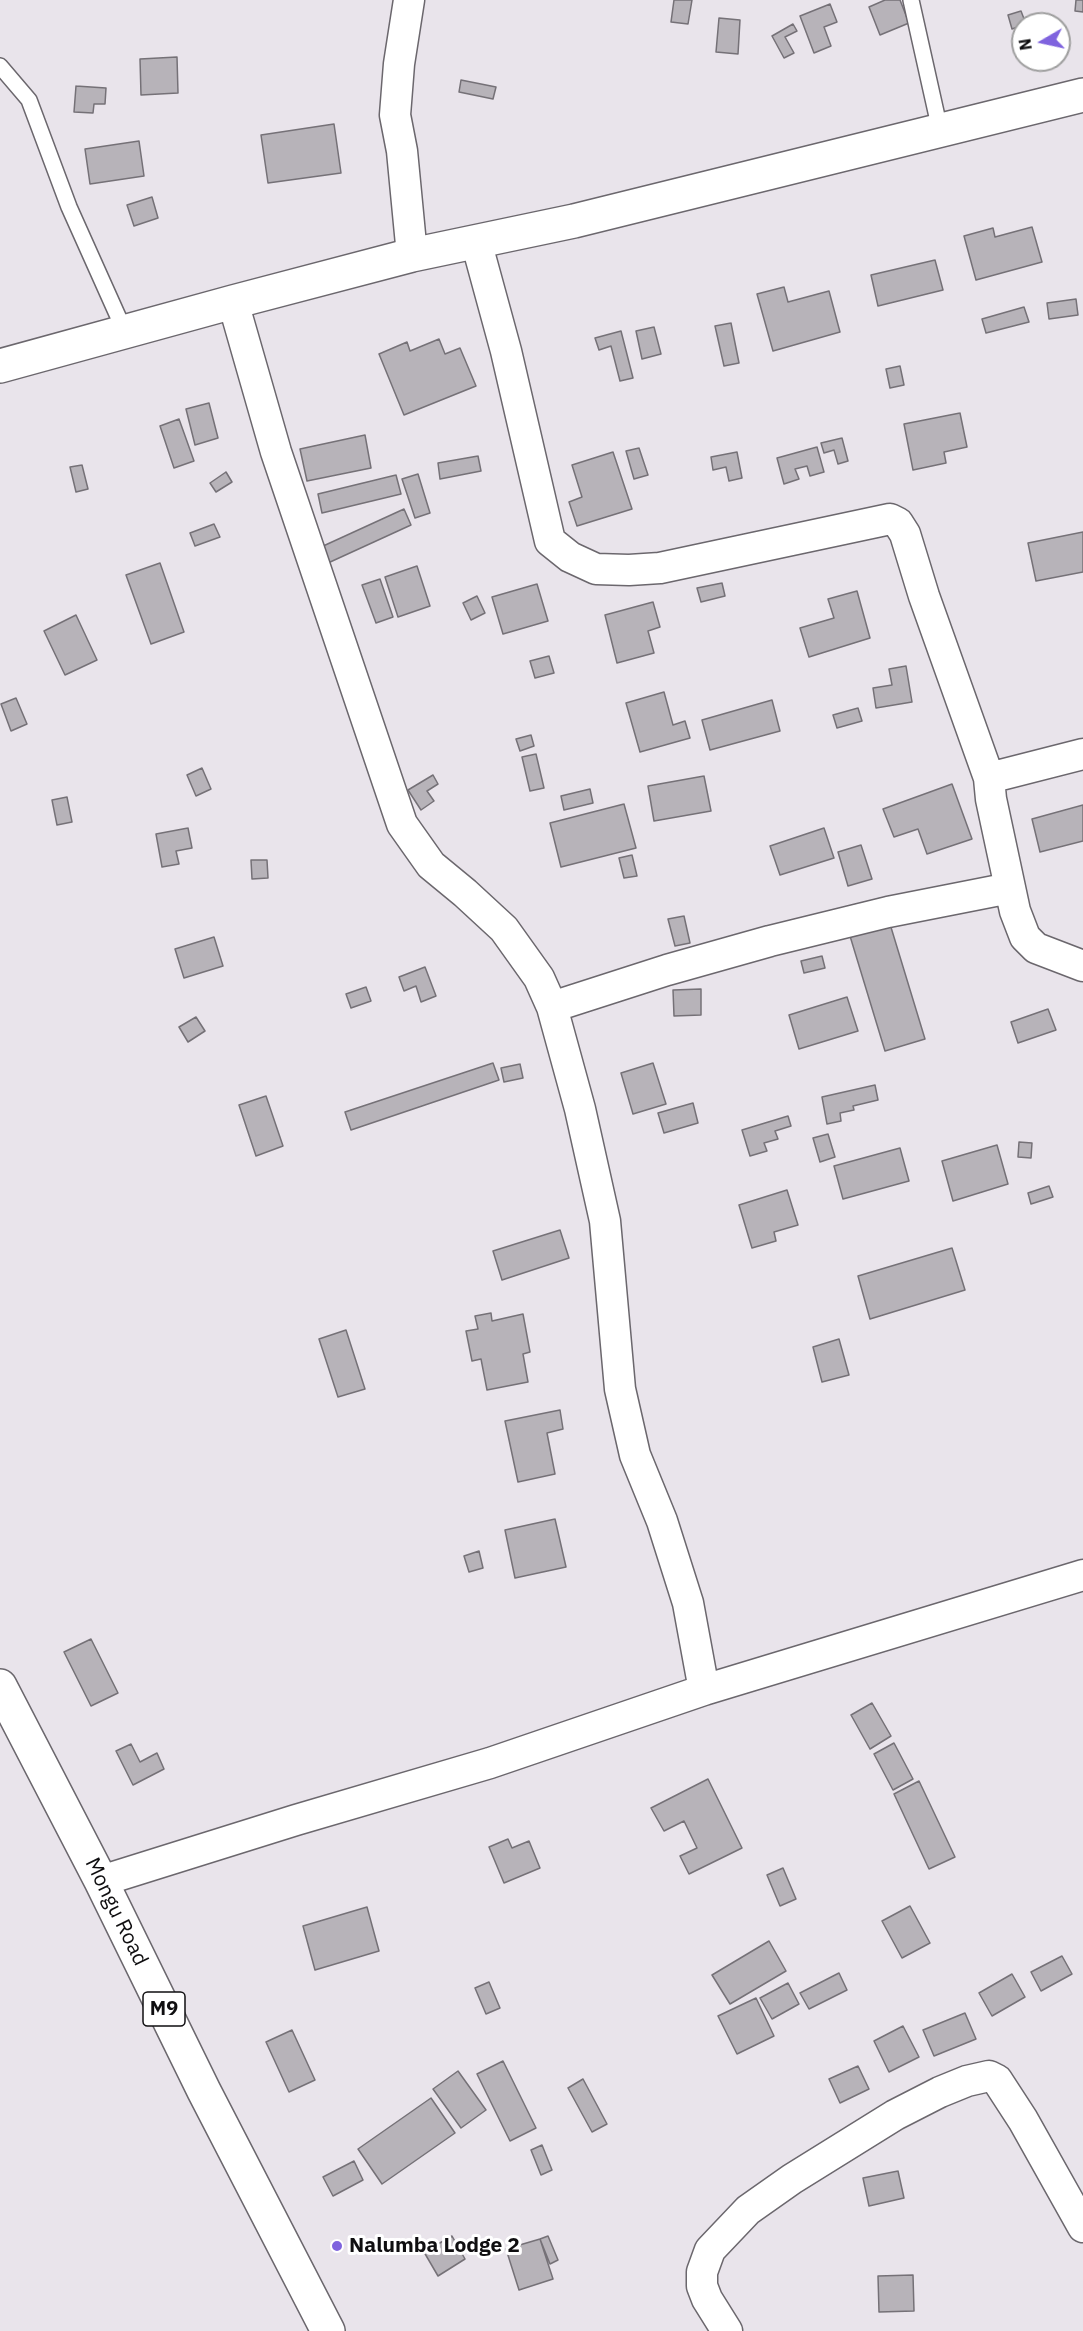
<!DOCTYPE html>
<html>
<head>
<meta charset="utf-8">
<style>
	body { margin:0 }
	#map { position:relative; width:1083px; height:2331px; overflow:hidden; background:#e9e4eb; font-family:"IBM Plex Sans",sans-serif }
	canvas { display:block }
	.north { position:absolute; left:1011px; top:12px; width:60px; height:60px; box-sizing:border-box; background:#fff; border:2px solid #9f9f9f; border-radius:50%; rotate:261deg; font-size:16px; font-weight:700; line-height:24px; text-align:center; color:#0f0e10 }
	.north::after { content:''; display:block; margin:auto; width:21px; height:27px; background:#7f63de; clip-path:polygon(50% 0,100% 100%,50% 72%,0 100%) }
</style>
</head>
<body>
<div id="map">
<canvas width="1083" height="2331"></canvas>
<div class="north">N</div>
</div>
<script>
const context = document.querySelector('canvas').getContext('2d');
context.lineJoin = 'round';
function fill(path, color) {
  context.fillStyle = color;
  context.fill(path, 'evenodd');
}
function shape(rows) {
  const path = new Path2D();
  for (const r of rows) {
    path.moveTo(r[0], r[1]);
    for (let i = 2; i < r.length; i += 2) path.lineTo(r[i], r[i + 1]);
  }
  return path;
}
function stroke(path, color, width, dash) {
  context.strokeStyle = color;
  context.lineWidth = width;
  context.lineCap = dash ? 'butt' : 'round';
  context.setLineDash(dash || []);
  context.stroke(path);
}
function label(font, color, halo, rows, align = 'center') {
  context.font = font + ' "IBM Plex Sans",sans-serif';
  context.lineWidth = 6;
  context.setLineDash([]);
  context.textBaseline = 'middle';
  context.strokeStyle = halo;
  context.fillStyle = color;
  for (const [text, x, y, turn = 0] of rows) {
    context.save();
    context.translate(x, y);
    context.rotate((+turn || 0) * Math.PI / 180);
    context.textAlign = isNaN(turn) ? turn : align;
    if (halo) context.strokeText(text, 0, 0);
    context.fillText(text, 0, 0);
    context.restore();
  }
}
const building = shape([
	[674,0,692,0,688,24,671,22,674,0],
	[885,0,900,0,909,23,880,35,869,7,885,0],
	[1076,0,1083,0,1083,12,1075,11,1076,0],
	[830,4,837,22,824,27,831,46,814,53,800,16,830,4],
	[1021,11,1026,24,1012,29,1008,15,1021,11],
	[719,18,740,20,738,54,716,52,719,18],
	[793,24,797,31,785,37,794,53,784,58,772,36,793,24],
	[177,57,178,93,141,95,140,59,177,57],
	[461,80,496,87,493,99,459,92,461,80],
	[76,86,106,88,105,104,94,104,93,113,74,112,76,86],
	[334,124,341,173,268,183,261,135,334,124],
	[139,141,144,176,90,184,85,149,139,141],
	[152,197,158,218,134,226,127,205,152,197],
	[1032,227,1042,262,976,280,964,236,993,228,995,237,1032,227],
	[935,260,943,290,878,306,871,275,935,260],
	[784,287,788,302,829,291,840,332,773,351,757,294,784,287],
	[1076,299,1078,315,1049,319,1047,303,1076,299],
	[1024,307,1029,322,986,333,982,319,1024,307],
	[731,323,739,363,724,366,715,326,731,323],
	[654,327,661,354,642,359,636,331,654,327],
	[621,331,633,378,620,381,611,346,599,350,595,338,621,331],
	[439,339,445,354,460,348,476,386,404,415,379,354,407,342,410,351,439,339],
	[900,366,904,385,890,388,886,369,900,366],
	[209,403,218,438,195,445,186,409,209,403],
	[960,413,967,447,944,452,946,463,913,470,904,424,960,413],
	[179,419,194,461,174,468,160,426,179,419],
	[365,435,371,468,307,481,300,449,365,435],
	[842,438,848,461,838,464,834,450,824,453,821,443,842,438],
	[817,447,824,472,810,476,807,466,795,469,799,479,784,484,777,458,817,447],
	[639,448,648,475,634,479,626,451,639,448],
	[613,452,632,509,577,526,569,502,582,497,572,465,613,452],
	[737,452,742,478,729,481,726,467,713,470,711,457,737,452],
	[478,456,481,471,440,479,438,463,478,456],
	[82,465,88,489,76,492,70,467,82,465],
	[226,472,232,482,216,492,210,483,226,472],
	[418,474,430,513,415,518,402,479,418,474],
	[396,475,401,494,322,513,318,494,396,475],
	[404,509,411,525,328,563,321,547,404,509],
	[214,524,220,537,195,546,190,533,214,524],
	[1083,532,1083,572,1036,581,1028,543,1083,532],
	[160,563,184,632,151,644,126,575,160,563],
	[417,566,430,606,398,617,385,577,417,566],
	[380,579,393,617,376,623,362,585,380,579],
	[722,583,725,596,701,602,697,588,722,583],
	[537,584,548,621,503,634,492,597,537,584],
	[857,591,870,638,809,657,800,628,834,618,828,599,857,591],
	[477,596,485,613,471,620,463,603,477,596],
	[653,602,660,627,648,631,654,653,617,663,605,615,653,602],
	[76,615,97,660,65,675,44,631,76,615],
	[549,656,554,673,535,678,530,661,549,656],
	[906,666,912,702,876,708,873,688,892,685,889,669,906,666],
	[664,692,673,725,685,721,690,738,640,752,626,703,664,692],
	[16,698,27,724,11,731,1,704,16,698],
	[772,700,780,731,710,750,702,720,772,700],
	[858,708,862,721,837,728,833,715,858,708],
	[531,735,534,746,520,751,516,739,531,735],
	[536,754,544,788,530,791,522,757,536,754],
	[202,768,211,789,196,796,187,775,202,768],
	[433,775,438,784,427,791,434,801,421,810,408,790,433,775],
	[704,776,711,811,654,821,648,786,704,776],
	[952,784,972,839,927,854,918,829,894,837,883,809,952,784],
	[590,789,593,803,564,810,561,796,590,789],
	[67,797,72,822,57,825,52,800,67,797],
	[624,804,636,848,561,867,550,823,624,804],
	[1083,805,1083,841,1040,852,1032,819,1083,805],
	[188,828,192,848,176,851,179,864,162,867,156,834,188,828],
	[824,828,834,858,780,875,770,846,824,828],
	[861,845,872,879,848,886,838,852,861,845],
	[632,855,637,876,624,878,619,858,632,855],
	[251,860,267,860,268,878,252,879,251,860],
	[684,916,690,943,675,946,668,919,684,916],
	[890,924,925,1039,885,1051,850,936,890,924],
	[214,937,223,966,184,978,175,949,214,937],
	[822,956,825,968,804,973,801,961,822,956],
	[425,967,436,996,421,1002,416,986,404,991,399,977,425,967],
	[366,987,371,1001,351,1008,346,994,366,987],
	[701,989,701,1015,674,1016,673,990,701,989],
	[847,997,858,1031,799,1049,789,1015,847,997],
	[1048,1009,1056,1030,1018,1043,1011,1022,1048,1009],
	[196,1017,205,1031,188,1042,179,1027,196,1017],
	[493,1063,499,1080,351,1130,345,1112,493,1063],
	[653,1063,666,1104,633,1114,621,1073,653,1063],
	[520,1064,523,1078,504,1082,501,1068,520,1064],
	[875,1085,878,1100,853,1106,854,1110,840,1113,841,1121,827,1124,822,1097,875,1085],
	[266,1096,283,1146,256,1156,239,1105,266,1096],
	[693,1103,698,1123,664,1133,658,1113,693,1103],
	[788,1116,791,1126,775,1131,778,1139,764,1143,767,1151,750,1156,742,1130,788,1116],
	[828,1134,835,1157,820,1162,813,1138,828,1134],
	[1019,1142,1032,1143,1031,1158,1018,1157,1019,1142],
	[997,1145,1008,1184,953,1201,942,1161,997,1145],
	[900,1148,909,1181,843,1199,834,1166,900,1148],
	[1049,1186,1053,1197,1031,1204,1028,1193,1049,1186],
	[787,1190,798,1225,774,1232,776,1241,752,1248,739,1205,787,1190],
	[560,1230,569,1258,502,1280,493,1251,560,1230],
	[952,1248,965,1290,870,1319,858,1276,952,1248],
	[491,1313,492,1321,523,1314,530,1352,523,1354,528,1382,487,1390,481,1359,472,1361,466,1331,478,1329,475,1316,491,1313],
	[346,1330,365,1389,338,1397,319,1339,346,1330],
	[839,1339,849,1375,822,1382,813,1347,839,1339],
	[560,1410,563,1429,547,1433,555,1474,518,1482,505,1421,560,1410],
	[555,1519,566,1567,515,1578,505,1530,555,1519],
	[479,1551,483,1568,469,1572,464,1556,479,1551],
	[91,1639,118,1693,91,1706,64,1652,91,1639],
	[872,1703,891,1736,870,1749,851,1715,872,1703],
	[894,1743,913,1779,893,1790,874,1754,894,1743],
	[131,1744,140,1762,157,1753,164,1769,133,1785,116,1751,131,1744],
	[708,1779,742,1848,689,1874,680,1856,697,1848,684,1821,664,1831,651,1808,708,1779],
	[919,1781,955,1857,929,1869,894,1794,919,1781],
	[508,1839,512,1848,529,1841,540,1868,504,1883,489,1847,508,1839],
	[783,1868,796,1899,780,1906,767,1875,783,1868],
	[910,1906,930,1943,902,1958,882,1921,910,1906],
	[367,1907,379,1951,315,1970,303,1926,367,1907],
	[769,1941,786,1971,730,2004,712,1975,769,1941],
	[1062,1956,1072,1974,1041,1991,1031,1972,1062,1956],
	[839,1973,847,1990,809,2009,800,1993,839,1973],
	[1012,1974,1025,1997,992,2016,979,1993,1012,1974],
	[489,1982,500,2008,486,2014,475,1988,489,1982],
	[788,1983,799,2004,772,2019,760,1998,788,1983],
	[756,1998,774,2036,737,2054,718,2016,756,1998],
	[965,2013,976,2039,934,2056,923,2030,965,2013],
	[903,2026,919,2057,889,2072,874,2041,903,2026],
	[292,2030,315,2080,289,2092,266,2042,292,2030],
	[503,2061,536,2128,510,2141,477,2074,503,2061],
	[858,2066,869,2089,840,2103,829,2079,858,2066],
	[458,2071,486,2110,461,2128,433,2089,458,2071],
	[583,2079,607,2124,592,2132,568,2088,583,2079],
	[431,2098,455,2133,382,2184,358,2149,431,2098],
	[542,2145,552,2170,541,2175,531,2150,542,2145],
	[354,2161,363,2180,333,2196,323,2177,354,2161],
	[898,2171,904,2198,869,2206,863,2178,898,2171],
	[452,2236,465,2259,438,2276,424,2252,452,2236],
	[548,2236,558,2260,550,2264,540,2239,548,2236],
	[540,2239,553,2279,519,2290,506,2249,540,2239],
	[913,2275,914,2311,879,2312,878,2276,913,2275]
]);
const lane = shape([
	[911,0,940,130],
	[0,66,29,100,69,207,125,332]
]);
const street = shape([
	[409,0,399,64,395,115,402,151,412,255],
	[476,241,506,351,550,541,570,557,596,569,629,570,660,568,890,519,898,523,905,534,924,596,989,778],
	[233,302,276,452,402,824,431,865,465,893,504,929,539,978,552,1007,580,1109,605,1221,620,1389,635,1455,662,1521,688,1603,704,1690],
	[1083,754,989,778,991,799,1015,911,1025,937,1036,948,1083,966],
	[552,1007,667,970,770,941,888,912,1010,888],
	[101,1881,296,1820,490,1763,704,1690,1083,1575],
	[727,2331,707,2299,702,2286,702,2272,710,2250,748,2210,792,2179,895,2115,940,2092,967,2081,989,2076,997,2080,1023,2120,1083,2227]
]);
const secondary = shape([
	[0,366,233,302,412,255,574,221,1083,95]
]);
const primary = shape([
	[0,1686,101,1881,204,2091,328,2331]
]);
const markers = [
	[337,2246,6,"#7f63de"]
];
const shields = [
	[164,2009,42]
];
const shieldNames = [
	["M9",164,2009]
];
const streetNames = [
	["Mongu Road",116,1912,64]
];
const poiNames = [
	["Nalumba Lodge 2",349,2246]
];
fill(building, '#b7b3b9');
stroke(building, '#757177', 1.5);
stroke(lane, '#6b676d', 18);
stroke(street, '#6b676d', 33);
stroke(secondary, '#6b676d', 36);
stroke(primary, '#6b676d', 36);
stroke(lane, '#fff', 15);
stroke(street, '#fff', 30);
stroke(secondary, '#fff', 33);
stroke(primary, '#fff', 33);
for (const [x, y, r, color] of markers) {
  const dot = new Path2D();
  dot.arc(x, y, r, 0, 2 * Math.PI);
  context.fillStyle = color;
  context.fill(dot);
  stroke(dot, '#fff', 2);
}
for (const [x, y, w] of shields) {
  const box = new Path2D();
  box.roundRect(x - w / 2, y - 17, w, 34, 4.5);
  context.fillStyle = '#fff';
  context.fill(box);
  stroke(box, '#0f0e10', 1.5);
}
label('bold 20px', '#0f0e10', null, shieldNames);
label('21px', '#0f0e10', '#fff', streetNames);
label('bold 21px', '#0f0e10', '#fff', poiNames, 'left');
</script>
</body>
</html>
